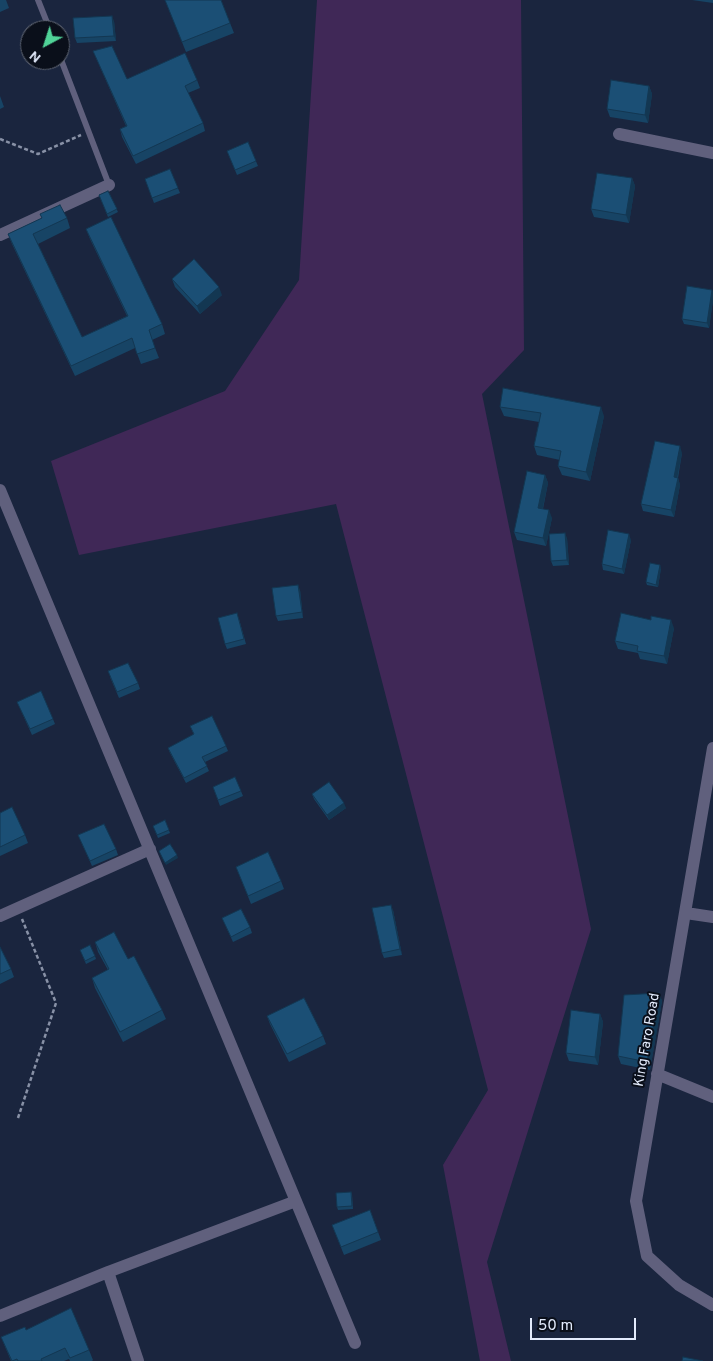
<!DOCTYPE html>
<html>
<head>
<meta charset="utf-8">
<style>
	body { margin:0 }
	#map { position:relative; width:713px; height:1361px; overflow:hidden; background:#1a253e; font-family:Overpass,sans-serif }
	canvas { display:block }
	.north { position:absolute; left:20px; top:20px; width:50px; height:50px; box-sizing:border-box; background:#0a0f1a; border:1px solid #616774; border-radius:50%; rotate:220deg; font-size:14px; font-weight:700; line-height:20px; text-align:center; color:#e3ebfc }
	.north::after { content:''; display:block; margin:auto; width:18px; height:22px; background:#50d398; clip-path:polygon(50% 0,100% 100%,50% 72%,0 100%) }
	.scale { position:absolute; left:530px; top:1318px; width:106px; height:22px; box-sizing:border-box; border:2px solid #e3ebfc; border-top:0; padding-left:6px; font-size:15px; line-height:18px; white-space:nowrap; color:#e3ebfc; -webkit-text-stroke:4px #0a0f1a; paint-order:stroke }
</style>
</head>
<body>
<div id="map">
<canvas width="713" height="1361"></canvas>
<div class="north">N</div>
<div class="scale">50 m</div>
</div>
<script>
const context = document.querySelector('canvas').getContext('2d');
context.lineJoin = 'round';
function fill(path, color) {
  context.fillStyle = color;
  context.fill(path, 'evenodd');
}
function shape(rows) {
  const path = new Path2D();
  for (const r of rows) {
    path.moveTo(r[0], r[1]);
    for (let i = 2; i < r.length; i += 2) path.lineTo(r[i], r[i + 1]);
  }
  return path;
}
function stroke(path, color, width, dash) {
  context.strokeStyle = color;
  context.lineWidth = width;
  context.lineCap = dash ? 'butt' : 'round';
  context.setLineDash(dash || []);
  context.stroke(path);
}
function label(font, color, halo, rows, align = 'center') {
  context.font = font + ' Overpass,sans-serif';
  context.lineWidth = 4;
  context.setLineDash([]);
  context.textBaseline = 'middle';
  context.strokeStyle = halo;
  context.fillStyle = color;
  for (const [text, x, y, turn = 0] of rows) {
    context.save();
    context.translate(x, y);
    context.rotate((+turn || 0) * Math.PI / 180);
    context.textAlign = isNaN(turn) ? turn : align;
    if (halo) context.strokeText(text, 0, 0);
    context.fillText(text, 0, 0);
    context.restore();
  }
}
const green = shape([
	[317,0,521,0,524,350,482,394,591,929,487,1262,511,1361,480,1361,443,1165,488,1090,336,504,79,555,51,461,225,391,299,280]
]);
const path = shape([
	[0,139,38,154,81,135],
	[18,1118,56,1003,22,919]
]);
const lane = shape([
	[38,0,50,30],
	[60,57,109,185]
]);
const street = shape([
	[619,134,713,153],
	[0,235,109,185],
	[0,490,355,1343],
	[713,748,636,1201,647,1256,679,1285,713,1305],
	[686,913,713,917],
	[0,916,150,849],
	[657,1074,713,1097],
	[108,1272,138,1361],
	[0,1316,108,1272,296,1201]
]);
const wall = shape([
	[0,0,6,0,9,8,0,12],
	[165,0,221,0,234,33,186,52],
	[692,0,713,0,713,3],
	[114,21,116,41,77,43,75,38],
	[93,51,127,79,197,80,200,88,188,93,203,123,205,131,136,164,122,137,120,129,126,126],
	[649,86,652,94,648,123,610,117,607,109],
	[0,96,4,107,0,109],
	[248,142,258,166,237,175,227,151],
	[170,169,180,193,154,203,145,179],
	[632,178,635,186,629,223,594,217,591,209],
	[108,191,118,212,108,217,99,195],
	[40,214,67,218,70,228,38,244,82,337,127,316,90,239,86,229,162,324,165,334,152,340,159,358,141,364,135,348,75,376,12,244,8,234,42,218],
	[172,279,222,295,200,314,175,287],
	[712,290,713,293,713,300,709,328,684,324,682,319],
	[500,407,604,416,590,481,562,475,558,466,560,460,537,455,534,446,539,422,504,416],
	[682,453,678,478,680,485,674,517,643,511,641,504],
	[545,475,548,483,543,509,552,518,546,546,517,540,514,532],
	[567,538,569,565,553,566,551,561],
	[631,540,624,574,603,570,602,564],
	[661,568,658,587,647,585,646,582],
	[300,590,303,618,278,621,276,616],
	[239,619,246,644,227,649,225,644],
	[674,628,667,664,640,659,638,653,618,649,615,641],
	[110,677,138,683,140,689,119,698],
	[17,702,53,719,55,724,32,735],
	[190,726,226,746,228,751,205,762,209,771,186,783,170,753,168,748,194,735],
	[213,787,241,791,243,796,220,806],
	[312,794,346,808,329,820,314,799],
	[0,813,25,835,28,843,0,856],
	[165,820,170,833,158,838,153,826],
	[78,835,116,849,118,855,92,866],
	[236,867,281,881,284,889,251,904],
	[393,910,402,955,384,958,382,953],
	[222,918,250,927,252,933,233,942],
	[95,942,128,959,162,1010,166,1019,123,1042,95,988,92,978,108,970,98,952],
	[0,947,11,969,14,977,0,984],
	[81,952,95,956,96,959,86,964],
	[659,993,662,1001,650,1070,621,1064,618,1056],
	[600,1014,603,1022,598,1065,569,1061,566,1053],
	[267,1016,323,1036,326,1044,289,1062,270,1024],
	[351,1192,352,1194,353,1209,338,1210,337,1207],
	[370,1210,381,1240,344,1255,332,1225],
	[26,1330,89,1350,93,1360,92,1361,70,1361,69,1359,64,1361,11,1361,1,1337]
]);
const shadedWall = shape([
	[112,16,114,21,116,41,114,36],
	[649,86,652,94,648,123,645,115],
	[632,178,635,186,629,223,626,215],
	[219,287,222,295,200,314,197,306],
	[712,290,713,293,713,300,709,328,707,323],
	[601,407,604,416,590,481,586,472],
	[680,446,682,453,676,484,674,477],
	[545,475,548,483,541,516,538,508],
	[678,478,680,485,674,517,671,510],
	[549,510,552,518,546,546,543,538],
	[565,533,567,538,569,565,567,560],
	[629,534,631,540,624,574,622,569],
	[660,565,661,568,658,587,656,585],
	[298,585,300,590,303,618,302,612],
	[671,620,674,628,667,664,664,656],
	[344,803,346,808,329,820,327,815],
	[177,855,178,858,166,865,165,863],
	[391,905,393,910,402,955,400,949],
	[659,993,662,1001,650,1070,647,1062],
	[600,1014,603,1022,598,1065,595,1057]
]);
const building = shape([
	[165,0,221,0,230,23,182,42,165,0],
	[112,16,114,36,75,38,73,18,112,16],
	[112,46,127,79,185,53,197,80,185,86,203,123,133,156,120,129,127,126,93,51,112,46],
	[611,80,649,86,645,115,607,109,611,80],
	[248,142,256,161,235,170,227,151,248,142],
	[170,169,178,188,152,198,145,179,170,169],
	[597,173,632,178,626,215,591,209,597,173],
	[108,191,117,209,107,214,99,195,108,191],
	[60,205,67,218,33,234,82,337,128,316,86,229,111,217,162,324,149,330,155,348,137,354,132,338,71,366,8,234,42,218,40,214,60,205],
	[194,259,219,287,197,306,172,279,194,259],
	[687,286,712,290,707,323,682,319,687,286],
	[503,388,601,407,586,472,558,466,561,451,534,446,541,413,500,407,503,388],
	[655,441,680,446,674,477,678,478,671,510,641,504,655,441],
	[527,471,545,475,538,508,549,510,543,538,514,532,527,471],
	[608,530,629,534,622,569,602,564,608,530],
	[565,533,567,560,551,561,549,534,565,533],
	[650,563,660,565,656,585,646,582,650,563],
	[298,585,302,612,276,616,272,588,298,585],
	[237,613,244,639,225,644,218,618,237,613],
	[621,613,651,620,651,616,671,620,664,656,637,651,638,646,615,641,621,613],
	[128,663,138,683,117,692,108,671,128,663],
	[41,691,53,719,30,729,17,702,41,691],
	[212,716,226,746,202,757,207,766,184,778,168,748,194,734,190,726,212,716],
	[235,777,241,791,218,800,213,787,235,777],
	[329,782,344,803,327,815,312,794,329,782],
	[12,807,25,835,0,847,0,813,12,807],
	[165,820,169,830,157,835,153,826,165,820],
	[104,824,116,849,90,861,78,835,104,824],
	[170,844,177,855,165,863,159,851,170,844],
	[268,852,281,881,248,896,236,867,268,852],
	[391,905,400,949,382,953,372,908,391,905],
	[241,909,250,927,231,937,222,918,241,909],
	[114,932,128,959,134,956,162,1010,120,1032,92,978,109,969,95,942,114,932],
	[90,945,95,956,85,961,80,950,90,945],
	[0,947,11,969,0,974,0,947],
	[659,993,647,1062,618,1056,624,995,659,993],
	[304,998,323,1036,287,1054,267,1016,304,998],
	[571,1010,600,1014,595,1057,566,1053,571,1010],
	[351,1192,352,1206,337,1207,336,1193,351,1192],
	[370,1210,378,1232,341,1247,332,1225,370,1210],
	[71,1308,89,1350,70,1358,65,1348,41,1359,42,1361,18,1361,17,1359,12,1361,1,1337,25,1327,26,1330,71,1308],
	[683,1357,703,1361,682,1361,683,1357]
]);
const streetNames = [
	["King Faro Road",648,1040,-80]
];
fill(green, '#402857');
stroke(path, '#8891a6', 2.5, [4, 2.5]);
stroke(lane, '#60607d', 6);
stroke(street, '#60607d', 12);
fill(wall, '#174465');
fill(shadedWall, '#133752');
fill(building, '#1b4f75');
stroke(building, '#133752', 1);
label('14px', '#e3ebfc', '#0a0f1a', streetNames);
</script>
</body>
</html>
